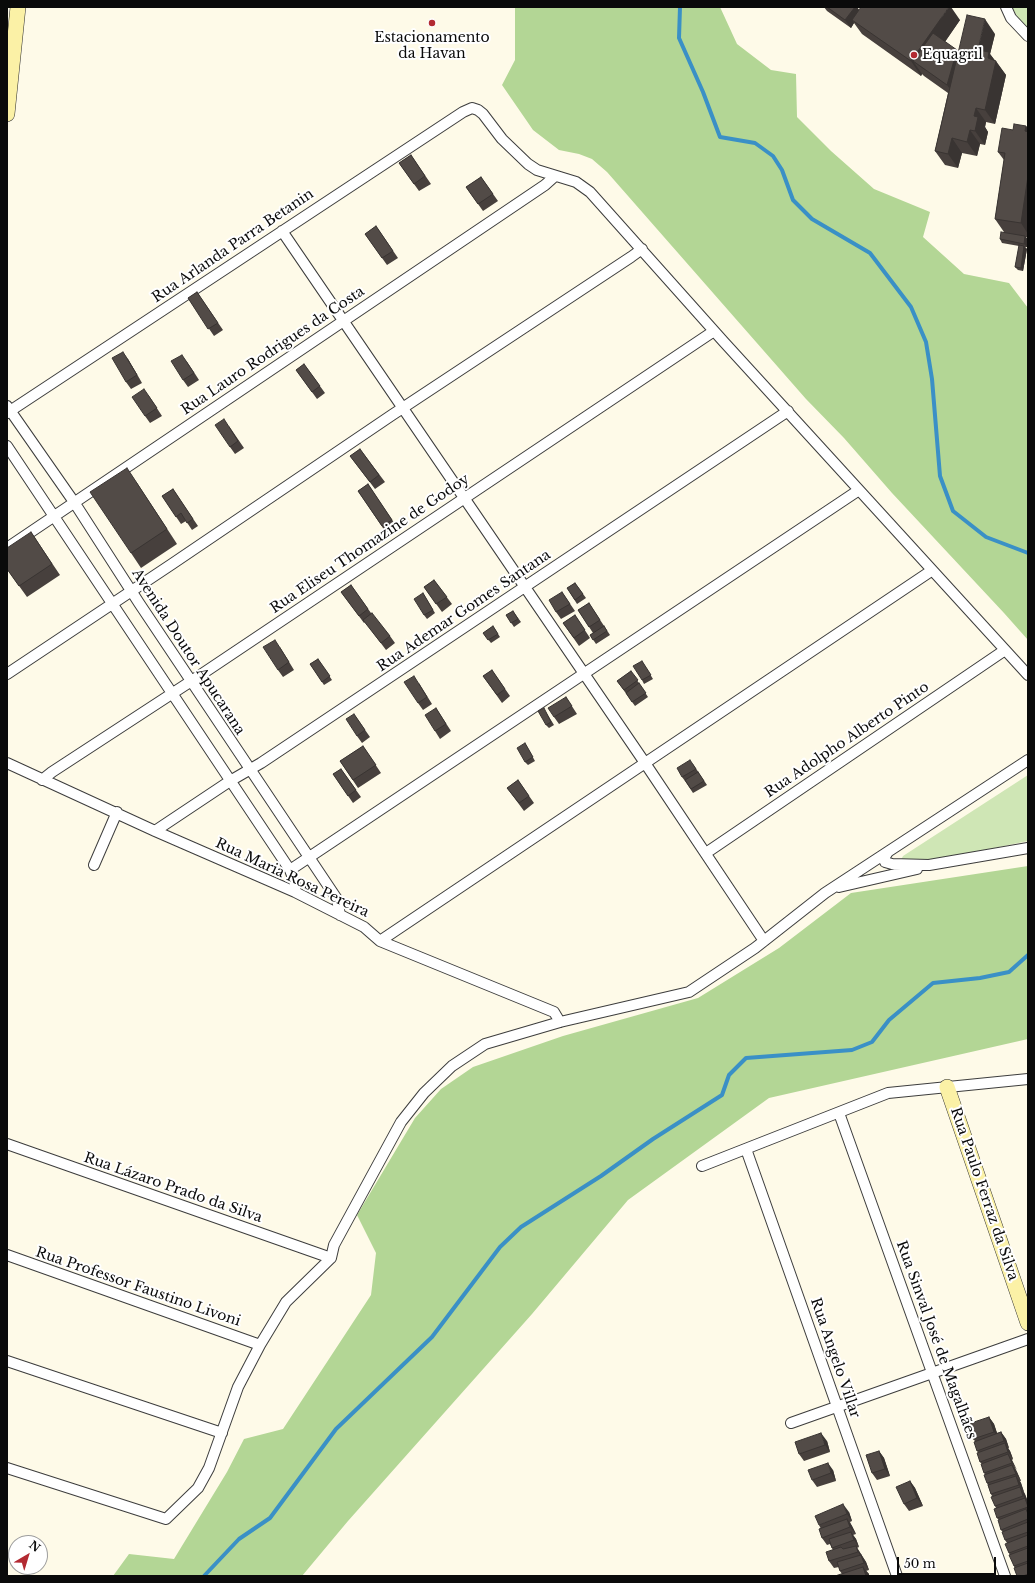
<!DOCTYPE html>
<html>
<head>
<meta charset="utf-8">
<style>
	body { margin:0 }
	#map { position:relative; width:1035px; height:1583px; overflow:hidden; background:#fefae8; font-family:"Libre Baskerville",serif }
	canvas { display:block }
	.frame { position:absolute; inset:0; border:8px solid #0a0a0a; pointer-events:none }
	.north { position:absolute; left:8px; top:1535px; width:40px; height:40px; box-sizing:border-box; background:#fff; border:1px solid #9d9d9d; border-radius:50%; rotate:38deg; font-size:11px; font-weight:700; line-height:16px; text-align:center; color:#0a0a0a }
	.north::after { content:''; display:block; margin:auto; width:14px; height:18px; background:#b32a32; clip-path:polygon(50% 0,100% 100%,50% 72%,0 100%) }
	.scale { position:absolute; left:897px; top:1557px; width:99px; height:18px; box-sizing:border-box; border:2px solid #0a0a0a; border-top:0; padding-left:5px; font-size:12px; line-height:14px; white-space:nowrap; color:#0a0a0a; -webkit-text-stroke:3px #fff; paint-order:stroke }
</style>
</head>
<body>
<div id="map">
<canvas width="1035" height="1583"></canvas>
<div class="frame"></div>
<div class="north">N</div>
<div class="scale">50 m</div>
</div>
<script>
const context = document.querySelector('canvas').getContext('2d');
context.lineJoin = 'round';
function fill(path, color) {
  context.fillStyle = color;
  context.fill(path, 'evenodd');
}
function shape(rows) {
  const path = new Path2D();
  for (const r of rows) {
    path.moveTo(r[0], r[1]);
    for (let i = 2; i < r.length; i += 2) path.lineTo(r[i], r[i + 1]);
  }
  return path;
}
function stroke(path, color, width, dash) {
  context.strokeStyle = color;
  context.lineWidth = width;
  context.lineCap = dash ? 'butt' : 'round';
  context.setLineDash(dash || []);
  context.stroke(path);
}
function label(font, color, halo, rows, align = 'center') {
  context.font = font + ' "Libre Baskerville",serif';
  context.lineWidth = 4;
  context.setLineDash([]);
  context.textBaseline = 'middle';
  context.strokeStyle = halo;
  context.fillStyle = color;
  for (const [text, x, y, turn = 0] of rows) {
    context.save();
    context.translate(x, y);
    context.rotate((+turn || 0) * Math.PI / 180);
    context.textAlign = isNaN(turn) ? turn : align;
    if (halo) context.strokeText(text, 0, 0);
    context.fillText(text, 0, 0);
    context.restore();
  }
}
const green = shape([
	[1012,7,1028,7,1028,30,1020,22],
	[1028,775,1028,841,907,866,901,860,903,856]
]);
const forest = shape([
	[515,7,720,7,737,44,771,70,796,74,797,117,831,151,874,189,930,212,923,237,964,274,1009,283,1028,308,1028,640,1004,613,892,493,844,438,806,399,607,172,592,159,579,154,559,150,533,130,502,85,515,60],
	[1028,866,1028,1039,769,1098,628,1200,532,1314,348,1521,302,1576,113,1576,129,1554,174,1559,227,1472,244,1439,283,1429,371,1295,376,1253,357,1215,415,1118,441,1089,473,1067,563,1036,698,998,779,948,851,893]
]);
const stream = shape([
	[680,7,679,38,703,92,720,137,755,143,773,156,782,170,793,200,812,219,870,253,911,307,926,342,932,379,940,476,953,511,986,537,1028,553],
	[204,1576,239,1539,270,1518,336,1429,432,1337,500,1247,521,1227,601,1176,653,1139,722,1095,729,1075,746,1058,852,1050,872,1042,889,1020,933,983,980,978,1009,972,1028,955]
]);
const street = shape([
	[1006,7,1011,18,1028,36],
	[282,231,645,763,764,941],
	[7,406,74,502,139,603,337,899,340,915],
	[7,413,463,112,472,108,478,110,483,114,502,139,528,164,537,170,576,182,590,192,723,341,1028,675],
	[7,446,290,870,295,883,295,892],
	[7,548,545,185,555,176],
	[7,674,172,564,392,415,631,257,642,249],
	[7,763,155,831,295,892,364,927,380,941,554,1012,560,1022],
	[42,780,52,772,199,676,714,331],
	[155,831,230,781,261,763,788,411],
	[888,852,884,858,885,862,892,864,929,865,1028,848],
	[706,853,1005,650],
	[94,865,117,812],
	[290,870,859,490],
	[839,887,917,869],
	[380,941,931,571],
	[839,1113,1005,1576],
	[7,1144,331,1258],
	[746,1149,897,1576],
	[702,1166,888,1093,1028,1079],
	[7,1255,260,1345],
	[7,1361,222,1433],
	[791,1423,1028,1339],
	[7,1468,166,1519,198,1488,209,1468,238,1387,260,1345,286,1302,331,1258,334,1245,401,1122,424,1093,452,1066,485,1044,560,1022,689,992,755,948,825,893,1028,760]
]);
const secondary = shape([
	[7,114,18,7],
	[947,1087,1028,1323]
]);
const wall = shape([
	[824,7,857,7,859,10,960,20,945,42,958,52,995,34,990,54,1006,75,995,124,986,122,985,127,988,132,985,145,980,144,977,156,962,153,958,168,945,165,935,151,948,93,924,76,922,74,921,76,862,34,854,23,851,28,827,11],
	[1026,126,1028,129,1028,237,1026,237,1028,240,1027,247,1025,247,1027,249,1023,271,1018,270,1015,267,1019,246,1002,243,1000,239,1004,232,995,219,1004,160,998,152],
	[411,155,431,184,419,191,399,163],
	[481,177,498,201,483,211,466,187],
	[376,226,398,258,387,265,365,234],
	[197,292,223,330,214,336,188,298],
	[128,359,142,383,131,389,126,382],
	[187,362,199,380,188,387,183,380],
	[304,364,325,393,317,399,296,370],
	[149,396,162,416,150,423,145,416],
	[229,426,244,448,235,454,230,447],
	[360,449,385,482,375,489,350,456],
	[137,483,177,544,141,568,131,553],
	[368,484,397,527,387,534,358,491],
	[173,489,198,526,192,530,186,521,181,524,162,496],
	[31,532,60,575,27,597,7,569],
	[434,580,452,604,442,612,424,587],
	[575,583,586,598,577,604,567,588],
	[351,585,371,613,390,636,395,643,386,650,365,622,364,623,341,592],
	[562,592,575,611,561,619,556,612],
	[423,593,435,613,427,619,424,615],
	[589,603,610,635,596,644,590,635,593,633,578,610],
	[513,611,521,622,514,627,506,615],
	[575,615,590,638,579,646,563,623],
	[493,626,500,637,491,643,483,633],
	[280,647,294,670,283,677,278,670],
	[318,659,332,680,324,685,310,664],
	[642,661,653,679,644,684,642,680],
	[492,670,510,696,502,703,483,676],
	[631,671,648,697,635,706,617,681],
	[419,683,432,704,423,710,418,703],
	[566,697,577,714,559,724,554,717],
	[436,708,451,731,440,739,435,731],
	[546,712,554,725,549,728,546,725],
	[354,714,370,737,362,743,357,736],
	[525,743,535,761,528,765,525,762],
	[363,746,381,773,358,788,340,761],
	[693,764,707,785,693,793,685,781,682,777],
	[341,769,361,797,353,803,333,774],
	[518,780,534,803,524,811,507,788],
	[989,1417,994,1424,997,1433,1001,1432,1006,1439,1009,1448,1008,1448,1010,1451,1013,1459,1012,1460,1017,1472,1021,1481,1020,1481,1021,1483,1024,1492,1028,1502,1028,1576,1017,1576,1014,1566,1010,1555,1009,1553,1007,1543,1005,1540,1003,1532,1001,1530,999,1520,997,1518,996,1508,995,1506,992,1496,991,1494,987,1483,982,1464,980,1462,978,1452,977,1451,975,1441,973,1439],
	[827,1441,830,1452,804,1461,799,1454],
	[879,1451,884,1458,890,1476,877,1480,872,1473],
	[833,1470,836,1481,817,1487,812,1480],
	[910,1481,915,1488,923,1506,909,1511,904,1504],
	[849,1512,852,1521,850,1522,856,1534,853,1535,856,1539,859,1547,857,1548,866,1562,869,1570,866,1571,869,1574,842,1574,840,1571,839,1567,834,1568,829,1561,833,1550,830,1544,827,1545,822,1538,821,1529,819,1525]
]);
const shadedWall = shape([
	[855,7,857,7,861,13,852,20,854,23,851,28,845,20],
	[949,7,951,7,960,20,925,70,913,61,922,74,921,76,911,61],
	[985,19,995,34,990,54,996,62,996,61,1006,75,995,124,985,110,978,50],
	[957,50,967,64,957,99,947,85],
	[976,108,986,122,985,127,988,132,985,145,975,131,974,116],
	[1026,126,1028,129,1028,135,1025,131],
	[970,130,980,144,977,156,967,142],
	[952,138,962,153,958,168,948,154],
	[1028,176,1028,234,1021,223],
	[1025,236,1028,240,1027,247,1024,244],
	[1024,246,1027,249,1023,271,1021,268],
	[123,352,128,359,142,383,137,375],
	[182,355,187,362,199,380,194,373],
	[127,468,137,483,177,544,167,529],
	[989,1417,994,1424,999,1439,994,1432],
	[1001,1432,1006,1439,1009,1448,1004,1441],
	[821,1433,827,1441,830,1452,825,1445],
	[1005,1443,1010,1451,1013,1459,1008,1452],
	[879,1451,884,1458,890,1476,885,1469],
	[1008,1454,1013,1462,1017,1470,1012,1463],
	[828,1463,833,1470,836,1481,831,1473],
	[1012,1465,1017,1472,1021,1481,1016,1474],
	[1016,1476,1021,1483,1024,1492,1019,1485],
	[910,1481,915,1488,923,1506,917,1498],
	[1020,1487,1025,1494,1028,1502,1028,1507],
	[843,1504,849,1512,852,1521,847,1514],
	[847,1519,852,1526,856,1534,850,1527],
	[851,1532,856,1539,859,1547,854,1540],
	[856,1546,866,1562,869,1570,864,1563,862,1558,858,1552],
	[863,1567,869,1574,869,1576,866,1576]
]);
const building = shape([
	[827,7,855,7,845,20,827,7],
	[861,7,949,7,911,61,852,20,861,7],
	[967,15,985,19,978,50,989,52,988,58,996,61,985,110,976,108,974,116,978,117,975,131,970,130,967,142,952,138,948,154,935,151,967,15],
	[933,33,957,50,947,85,913,61,933,33],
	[1014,124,1026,126,1025,131,1028,132,1028,176,1021,223,995,219,1005,153,998,152,1002,128,1013,130,1014,124],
	[411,155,425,176,414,184,399,163,411,155],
	[481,177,493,194,478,204,466,187,481,177],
	[376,226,393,251,382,258,365,234,376,226],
	[1001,232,1025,236,1024,244,1000,239,1001,232],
	[1019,245,1024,246,1021,268,1015,267,1019,245],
	[197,292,218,323,208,329,188,298,197,292],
	[123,352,137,375,126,382,112,358,123,352],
	[182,355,194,373,183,380,171,361,182,355],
	[304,364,320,386,312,392,296,370,304,364],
	[144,389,157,408,145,416,132,397,144,389],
	[224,419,238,441,230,447,215,425,224,419],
	[360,449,379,475,370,482,350,456,360,449],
	[127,468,167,529,131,553,90,492,127,468],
	[368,484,392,520,382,526,358,491,368,484],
	[173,489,193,519,187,523,181,513,176,517,162,496,173,489],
	[31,532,52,564,19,586,7,569,7,548,31,532],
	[434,580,447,597,436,604,424,587,434,580],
	[575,583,583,594,575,600,567,588,575,583],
	[351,585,368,609,359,616,341,592,351,585],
	[562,592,570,604,556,612,549,600,562,592],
	[423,593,433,610,424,615,414,599,423,593],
	[589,603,600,620,589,627,578,610,589,603],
	[513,611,518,619,511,623,506,615,513,611],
	[372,613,390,636,381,643,363,620,372,613],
	[575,615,585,630,574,638,563,623,575,615],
	[493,626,498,634,488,640,483,633,493,626],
	[604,626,607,631,593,640,590,635,604,626],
	[275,640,289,662,278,670,263,647,275,640],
	[318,659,330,676,322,682,310,664,318,659],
	[642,661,651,675,642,680,633,666,642,661],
	[492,670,505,689,497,695,483,676,492,670],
	[631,671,638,680,624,690,617,681,631,671],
	[414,676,427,697,418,703,404,682,414,676],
	[639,683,646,693,632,702,626,693,639,683],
	[566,697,572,706,554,717,548,708,566,697],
	[436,708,446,724,435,731,425,715,436,708],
	[544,708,551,722,546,725,538,711,544,708],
	[354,714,365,730,357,736,346,719,354,714],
	[525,743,533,757,525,762,517,748,525,743],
	[363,746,376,765,353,780,340,761,363,746],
	[690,760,696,769,682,777,677,768,690,760],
	[341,769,356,790,348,796,333,774,341,769],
	[698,772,704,781,691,789,685,780,698,772],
	[518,780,529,796,519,803,507,788,518,780],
	[989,1417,994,1432,973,1439,968,1424,989,1417],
	[1001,1432,1004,1441,977,1451,974,1442,1001,1432],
	[821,1433,825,1445,799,1454,795,1442,821,1433],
	[1005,1443,1008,1452,980,1462,977,1453,1005,1443],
	[879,1451,885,1469,872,1473,866,1455,879,1451],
	[1008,1454,1012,1463,984,1473,981,1464,1008,1454],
	[828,1463,831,1473,812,1480,808,1470,828,1463],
	[1012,1465,1016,1474,987,1483,984,1475,1012,1465],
	[1016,1476,1019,1485,991,1494,988,1485,1016,1476],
	[910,1481,917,1498,904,1504,896,1487,910,1481],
	[1020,1487,1023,1496,995,1506,991,1497,1020,1487],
	[1025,1498,1028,1507,997,1518,994,1509,1025,1498],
	[843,1504,847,1514,819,1525,815,1516,843,1504],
	[1026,1509,1028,1514,1028,1519,1001,1530,998,1520,1026,1509],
	[847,1519,850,1527,822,1538,819,1529,847,1519],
	[1028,1522,1028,1532,1005,1540,1002,1532,1028,1522],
	[851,1532,854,1540,832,1548,829,1539,851,1532],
	[1028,1535,1028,1546,1009,1553,1005,1544,1028,1535],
	[856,1546,858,1552,829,1561,826,1552,841,1547,843,1549,856,1546],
	[1028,1548,1028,1561,1014,1566,1009,1555,1028,1548],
	[861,1555,864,1563,840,1571,837,1562,861,1555],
	[1028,1563,1028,1574,1023,1576,1017,1576,1014,1568,1028,1563],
	[863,1567,866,1576,835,1576,863,1567]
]);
const markers = [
	[432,23,4,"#b32a32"],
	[914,55,4,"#b32a32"]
];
const poiNames = [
	["Estacionamento",432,38],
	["da Havan",432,54],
	["Equagril",922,55,"left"]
];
const streetNames = [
	["Rua Arlanda Parra Betanin",233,246,-34],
	["Rua Lauro Rodrigues da Costa",273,351,-34],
	["Rua Eliseu Thomazine de Godoy",370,544,-34],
	["Rua Ademar Gomes Santana",464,611,-34],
	["Avenida Doutor Apucarana",188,652,57],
	["Rua Adolpho Alberto Pinto",847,740,-34],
	["Rua Maria Rosa Pereira",292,878,25],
	["Rua Lázaro Prado da Silva",173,1188,19],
	["Rua Paulo Ferraz da Silva",984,1194,71],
	["Rua Professor Faustino Livoni",138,1287,19],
	["Rua Sinval José de Magalhães",936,1340,70],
	["Rua Angelo Villar",835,1358,71]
];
fill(green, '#cfe6b5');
fill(forest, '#b3d695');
stroke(stream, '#3a90c6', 4);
stroke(street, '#3d3d3d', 12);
stroke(secondary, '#2c2c2c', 16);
stroke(street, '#fff', 10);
stroke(secondary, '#fbf1a6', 15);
fill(wall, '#47403d');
fill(shadedWall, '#393432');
fill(building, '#524b47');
stroke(building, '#393432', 1);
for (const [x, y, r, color] of markers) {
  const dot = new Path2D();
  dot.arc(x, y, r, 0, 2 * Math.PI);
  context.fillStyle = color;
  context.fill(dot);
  stroke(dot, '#fff', 1.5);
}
label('14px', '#0a0a0a', '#fff', poiNames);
label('14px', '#0a0a0a', '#fff', streetNames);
</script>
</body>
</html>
